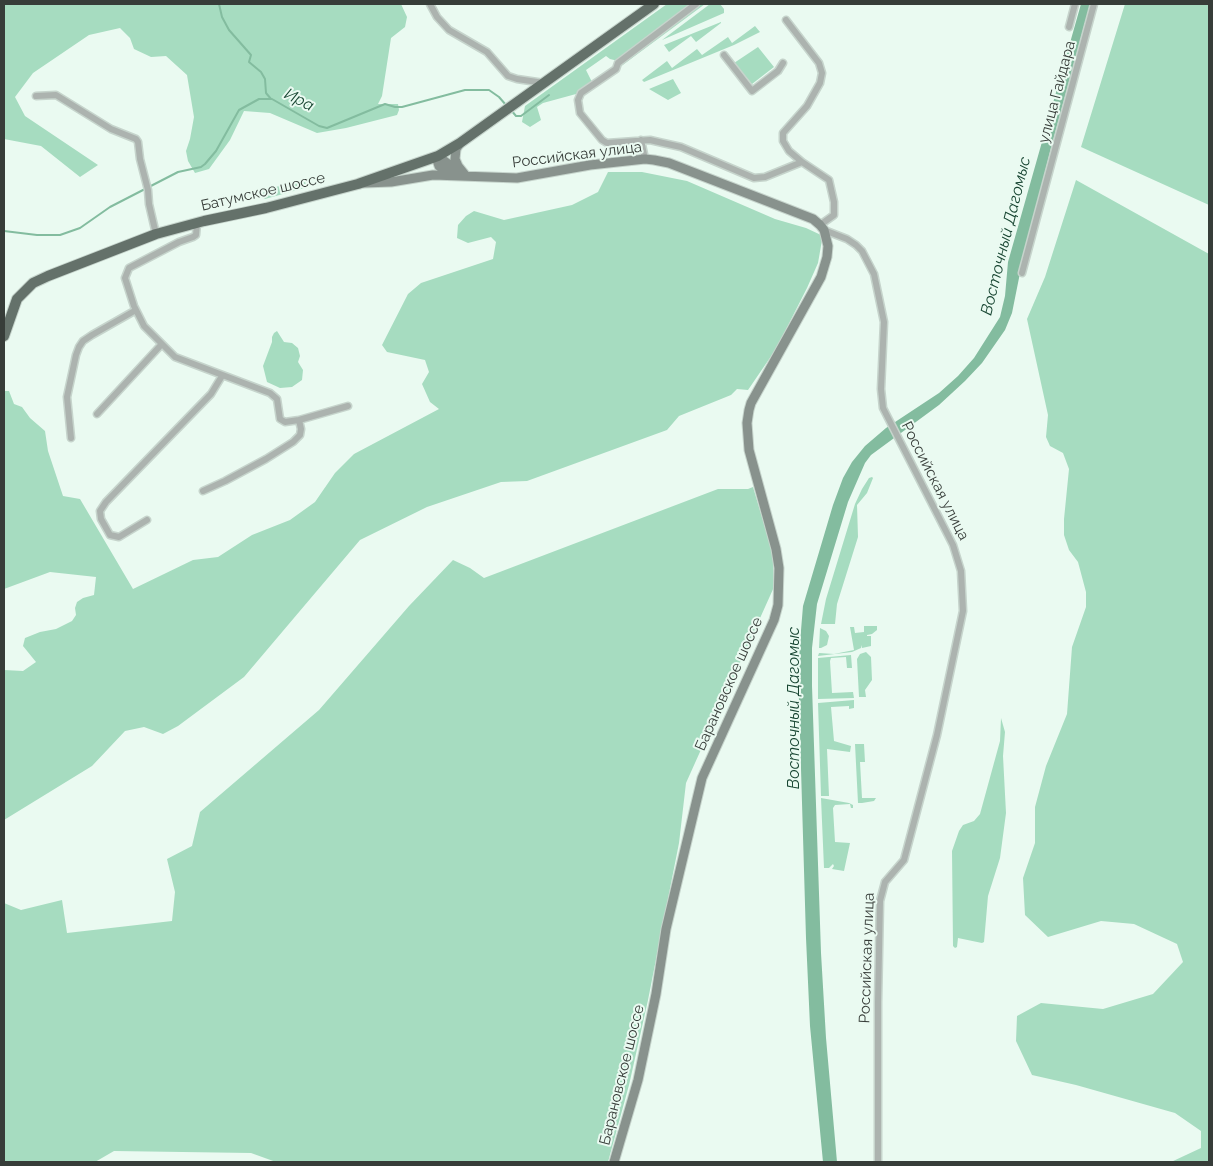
<!DOCTYPE html>
<html>
<head>
<meta charset="utf-8">
<style>
	body { margin:0 }
	#map { position:relative; width:1213px; height:1166px; overflow:hidden; background:#eafaf1; font-family:Raleway,sans-serif }
	canvas { display:block }
	.frame { position:absolute; inset:0; border:5px solid #373d39; pointer-events:none }
</style>
</head>
<body>
<div id="map">
<canvas width="1213" height="1166"></canvas>
<div class="frame"></div>
</div>
<script>
const context = document.querySelector('canvas').getContext('2d');
context.lineJoin = 'round';
function fill(path, color) {
  context.fillStyle = color;
  context.fill(path, 'evenodd');
}
function shape(rows) {
  const path = new Path2D();
  for (const r of rows) {
    path.moveTo(r[0], r[1]);
    for (let i = 2; i < r.length; i += 2) path.lineTo(r[i], r[i + 1]);
  }
  return path;
}
function stroke(path, color, width, dash) {
  context.strokeStyle = color;
  context.lineWidth = width;
  context.lineCap = dash ? 'butt' : 'round';
  context.setLineDash(dash || []);
  context.stroke(path);
}
function label(font, color, halo, rows, align = 'center') {
  context.font = font + ' Raleway,sans-serif';
  context.lineWidth = 4;
  context.setLineDash([]);
  context.textBaseline = 'middle';
  context.strokeStyle = halo;
  context.fillStyle = color;
  for (const [text, x, y, turn = 0] of rows) {
    context.save();
    context.translate(x, y);
    context.rotate((+turn || 0) * Math.PI / 180);
    context.textAlign = isNaN(turn) ? turn : align;
    if (halo) context.strokeText(text, 0, 0);
    context.fillText(text, 0, 0);
    context.restore();
  }
}
const green = shape([
	[4,4,401,4,407,17,405,27,391,38,382,96,378,104,398,104,399,110,397,115,346,128,317,133,270,113,244,111,230,140,209,169,195,173,188,161,186,151,190,139,194,117,187,75,166,56,151,57,134,49,130,38,120,28,89,35,33,73,15,97,25,116,98,165,80,177,41,146,4,139],
	[667,4,693,4,618,61,610,59,606,56,586,70,592,82,576,94,543,103,537,107,541,120,530,127,522,122,525,106],
	[700,4,705,4,620,67,618,67],
	[710,4,720,4,724,9,724,13,662,40],
	[1125,4,1209,4,1209,205,1081,147],
	[721,22,721,23,696,42,691,36,669,52,664,45],
	[755,26,760,32,734,45,644,82,642,80,667,61,672,68,697,49,702,55,728,37,732,43],
	[758,47,774,67,752,84,734,63],
	[673,79,681,93,668,100,649,89],
	[608,172,642,172,687,181,775,219,806,228,821,235,822,240,818,263,807,288,776,349,748,390,737,389,731,395,679,416,667,430,527,481,501,482,427,507,360,540,244,677,178,726,163,734,144,727,125,731,92,766,4,820,4,670,23,671,36,662,23,646,25,638,40,632,56,629,72,621,76,615,75,608,77,602,83,598,94,595,96,577,50,572,4,589,4,391,9,391,14,404,22,407,30,418,45,431,48,451,63,496,80,499,133,589,193,560,218,557,252,535,290,520,315,502,335,473,354,454,439,409,430,402,422,384,429,372,425,360,387,352,382,345,408,294,421,283,493,259,496,242,491,237,468,243,457,238,458,225,466,216,474,211,504,220,572,205,598,192],
	[1076,180,1209,254,1209,1162,1171,1162,1201,1148,1201,1131,1175,1113,1076,1085,1032,1075,1016,1041,1017,1016,1041,1003,1103,1009,1153,994,1183,962,1177,944,1134,924,1101,921,1048,937,1025,915,1023,878,1035,843,1035,807,1046,766,1067,714,1072,647,1086,607,1086,592,1078,562,1069,550,1064,535,1064,519,1069,469,1063,453,1050,446,1046,437,1048,415,1027,319,1045,277],
	[301,181,307,183,308,187,265,199,262,197,262,194,267,189],
	[277,331,284,342,292,343,298,348,300,356,298,362,303,370,302,380,292,387,280,388,267,382,263,366,272,342,272,337,274,333],
	[872,477,873,478,867,493,857,505,858,537,837,604,835,624,821,624,826,599,855,504,862,489,869,478],
	[753,487,773,554,774,587,686,783,679,843,648,1000,629,1085,608,1162,276,1162,251,1153,114,1151,95,1162,4,1162,4,903,21,910,62,900,67,933,172,921,175,892,167,859,192,846,200,812,319,710,409,606,453,560,470,568,484,578,718,489,748,489],
	[864,626,877,626,877,630,872,634,867,635,867,636,871,636,871,646,862,648,861,645,861,648,852,652,818,656,819,653,834,654,854,650,850,627,854,627,855,633,864,632],
	[820,628,826,631,829,636,827,645,821,648,819,648],
	[866,652,871,657,872,680,865,690,866,697,859,697,857,659,860,654],
	[851,655,852,668,847,668,846,657,831,658,830,661,832,693,853,692,854,698,818,699,818,658],
	[854,700,854,708,849,709,849,706,831,707,834,741,851,746,850,752,827,749,829,796,821,796,818,703],
	[1001,718,1005,732,1003,756,1006,813,1000,858,988,896,984,942,982,943,958,938,957,947,955,948,953,946,952,851,959,831,963,825,974,821,980,814,1000,741],
	[855,744,864,744,865,762,860,762,862,798,876,798,874,801,862,803,858,803],
	[821,798,849,803,853,805,853,808,851,808,850,804,835,805,833,808,835,842,850,843,844,871,832,869,834,866,833,864,829,868,824,868]
]);
const water = shape([
	[1081,4,1090,4,1051,148,1021,268,1012,313,1005,330,982,363,965,381,939,405,871,455,865,463,848,502,817,604,812,648,812,686,821,953,826,1038,837,1162,823,1162,810,1026,806,938,798,667,803,606,833,505,843,478,852,462,865,446,886,428,939,393,958,376,974,358,1000,317,1005,296,1008,262]
]);
const stream = shape([
	[219,4,222,17,229,30,251,55,249,62,261,72,265,79,266,93,271,99],
	[511,110,516,116,521,116,549,95],
	[4,231,37,235,60,235,80,228,110,207,178,172,201,167,205,164,216,151,239,110,259,99,272,99,319,126,327,128,385,104,395,107,402,107,465,90,489,90,499,97,506,105]
]);
const minor = shape([
	[430,4,437,17,449,30,487,52,508,76,517,79,544,83],
	[696,4,618,63,616,69,581,93,578,100,580,113,602,140,607,143,650,140,663,143,681,147,754,178,765,177,802,162,829,180,834,202,834,215,820,225],
	[786,20,819,63,822,73,820,83,807,106,783,133,783,141,789,151,802,162],
	[1069,27,1075,4],
	[724,55,752,91,778,71,783,63],
	[36,96,56,95,111,129,136,139,138,142,140,159,148,190,149,204,156,234],
	[641,140,645,159],
	[197,223,196,235,193,237,179,242,129,268,125,278,134,306,144,326,175,357,270,393,277,399,280,419,285,422,299,420,348,406],
	[824,230,847,239,856,245,862,251,874,274,884,322,881,389,883,408,953,545,961,571,963,611,937,735,904,860,885,882,880,901,878,1002,878,1162],
	[1022,273,1094,4],
	[97,414,161,345],
	[71,438,67,397,76,355,79,347,83,341,92,335,136,310],
	[203,491,225,481,266,459,293,442,300,435,301,429,299,420],
	[147,520,119,537,110,535,101,519,100,511,106,502,211,394,222,376]
]);
const secondary = shape([
	[460,143,456,149,455,159,458,166,466,176],
	[438,156,459,172],
	[436,157,439,166,451,173],
	[364,183,391,182,433,175,517,178,590,165,645,159,654,160,669,163,813,219,820,225,824,230,828,246,827,257,821,277,751,403,749,410,747,423,749,450,776,549,779,568,778,605,774,620,702,778,666,929,656,994,638,1080,614,1162]
]);
const trunk = shape([
	[4,336,17,299,33,283,48,276,156,234,204,221,266,208,358,184,438,156,460,143,654,4]
]);
const streetNames = [
	["улица Гайдара",1057,92,-75],
	["Российская улица",577,155,-7],
	["Батумское шоссе",263,192,-13],
	["Российская улица",935,481,63],
	["Барановское шоссе",729,684,-66],
	["Российская улица",867,958,-88],
	["Барановское шоссе",622,1075,-76]
];
const waterNames = [
	["Ира",299,100,27],
	["Восточный Дагомыс",1006,236,-76],
	["Восточный Дагомыс",794,708,-90]
];
fill(green, '#a6dcc0');
fill(water, '#83bc9f');
stroke(stream, '#83bc9f', 2);
stroke(minor, '#c6d4cc', 9);
stroke(secondary, '#c6d4cc', 11);
stroke(trunk, '#c6d4cc', 12);
stroke(minor, '#acb3af', 6);
stroke(secondary, '#88928d', 9);
stroke(trunk, '#64716a', 10);
label('15px', '#373d39', '#eafaf1', streetNames);
label('italic 16px', '#184632', '#eafaf1', waterNames);
</script>
</body>
</html>
